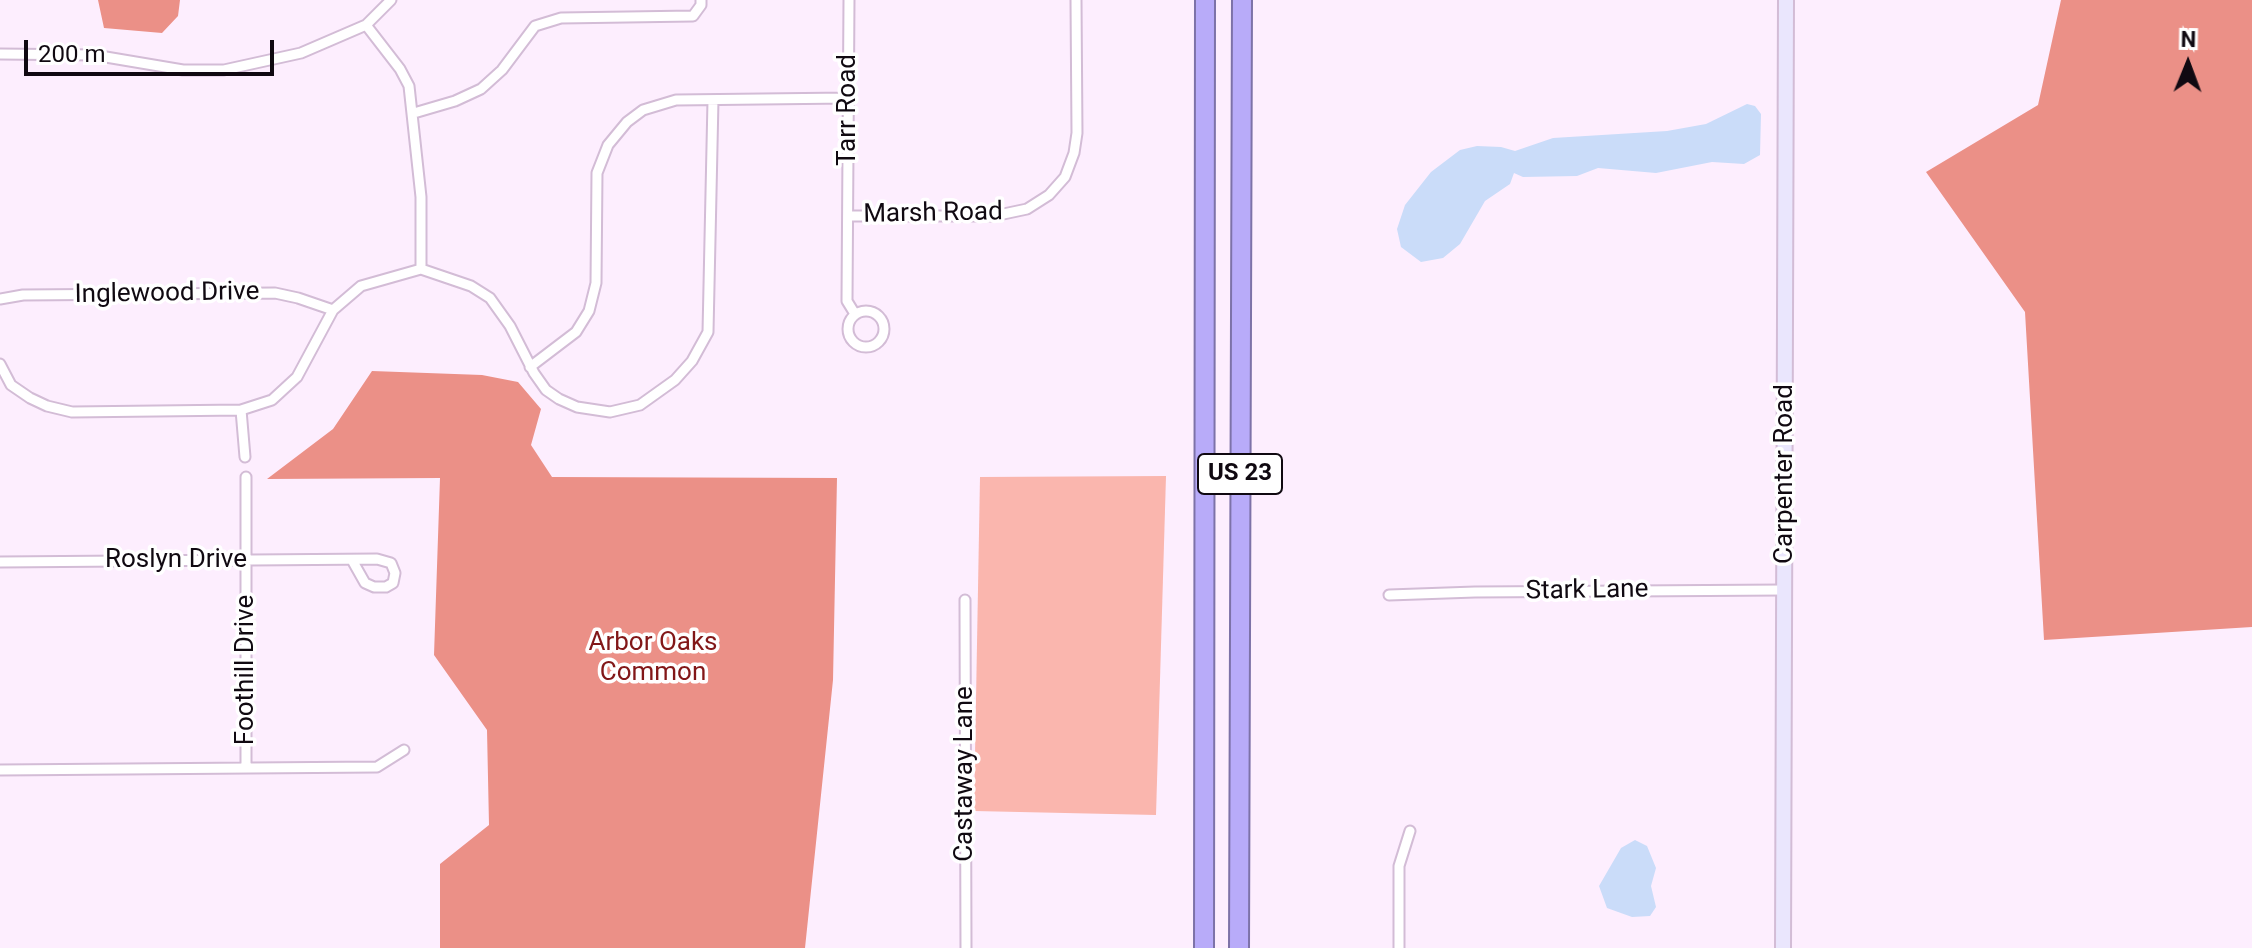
<!DOCTYPE html>
<html>
<head>
<meta charset="utf-8">
<style>
	body { margin:0 }
	#map { position:relative; width:2252px; height:948px; overflow:hidden; background:#fdeefe; font-family:Roboto,sans-serif }
	canvas { display:block }
	.north { position:absolute; left:2148px; top:24px; width:80px; height:80px; -webkit-text-stroke:6px #fff; paint-order:stroke; rotate:1deg; font-size:22px; font-weight:700; line-height:32px; text-align:center; color:#100911 }
	.north::after { content:''; display:block; margin:auto; width:28px; height:36px; background:#100911; clip-path:polygon(50% 0,100% 100%,50% 72%,0 100%) }
	.scale { position:absolute; left:24px; top:40px; width:250px; height:36px; box-sizing:border-box; border:4px solid #100911; border-top:0; padding-left:10px; font-size:24px; line-height:28px; white-space:nowrap; color:#100911; -webkit-text-stroke:6px #fff; paint-order:stroke }
</style>
</head>
<body>
<div id="map">
<canvas width="2252" height="948"></canvas>
<div class="north">N</div>
<div class="scale">200 m</div>
</div>
<script>
const context = document.querySelector('canvas').getContext('2d');
context.lineJoin = 'round';
function fill(path, color) {
  context.fillStyle = color;
  context.fill(path, 'evenodd');
}
function shape(rows) {
  const path = new Path2D();
  for (const r of rows) {
    if (r.length === 3) {
      path.moveTo(r[0] + r[2], r[1]);
      path.arc(r[0], r[1], r[2], 0, 2 * Math.PI);
      continue;
    }
    path.moveTo(r[0], r[1]);
    for (let i = 2; i < r.length; i += 2) path.lineTo(r[i], r[i + 1]);
  }
  return path;
}
function stroke(path, color, width, dash) {
  context.strokeStyle = color;
  context.lineWidth = width;
  context.lineCap = dash ? 'butt' : 'round';
  context.setLineDash(dash || []);
  context.stroke(path);
}
function label(font, color, halo, rows, align = 'center') {
  context.font = font + ' Roboto,sans-serif';
  context.lineWidth = 7;
  context.setLineDash([]);
  context.textBaseline = 'middle';
  context.strokeStyle = halo;
  context.fillStyle = color;
  for (const [text, x, y, turn = 0] of rows) {
    context.save();
    context.translate(x, y);
    context.rotate((+turn || 0) * Math.PI / 180);
    context.textAlign = isNaN(turn) ? turn : align;
    if (halo) context.strokeText(text, 0, 0);
    context.fillText(text, 0, 0);
    context.restore();
  }
}
const green = shape([
	[1166,476,1156,815,974,811,980,477]
]);
const forest = shape([
	[98,0,180,0,178,16,162,33,104,28],
	[2061,0,2252,0,2252,627,2044,640,2025,312,1926,172,2038,105],
	[372,371,482,375,518,382,541,409,531,445,552,477,837,478,833,680,805,948,440,948,440,864,489,825,487,730,434,655,440,478,267,479,333,429]
]);
const water = shape([
	[1747,104,1755,106,1761,114,1760,155,1744,164,1712,162,1656,173,1598,168,1577,176,1523,177,1514,173,1510,184,1485,201,1460,244,1443,258,1421,262,1401,247,1397,229,1405,205,1431,172,1460,150,1477,146,1501,147,1515,151,1553,138,1667,131,1706,124],
	[1635,840,1647,846,1656,868,1651,886,1656,907,1650,916,1632,917,1607,908,1599,886,1621,848]
]);
const minor = shape([
	[849,0,847,301,855,314],
	[366,25,400,69,409,86,421,197,421,269],
	[0,54,94,55,183,70,224,70,301,53,366,25,391,0],
	[414,113,455,101,481,89,502,70,535,26,561,18,693,16,701,5,701,0],
	[849,216,994,216,1027,209,1049,195,1065,177,1074,153,1077,133,1076,0],
	[0,299,23,295,275,293,298,298,333,310],
	[866,329,18],
	[0,364,11,385,30,398,47,406,72,412,241,410,272,400,297,377,333,310,361,286,421,269,471,286,490,298,510,326,534,373,546,390,559,399,577,407,610,412,640,405,675,380,692,361,708,332,713,100],
	[530,367,576,332,589,311,596,283,597,173,608,145,627,122,643,110,676,100,847,98],
	[241,410,245,457],
	[246,477,246,766],
	[0,562,377,559,391,563,395,573,393,583,386,587,374,587,365,583,352,560],
	[1389,595,1475,592,1784,590],
	[965,600,966,948],
	[0,770,377,767,404,750],
	[1399,948,1399,866,1410,831]
]);
const secondary = shape([
	[1783,948,1786,0]
]);
const motorway = shape([
	[1204,948,1205,0],
	[1239,948,1242,0]
]);
const shields = [
	[1240,474,84]
];
const shieldNames = [
	["US 23",1240,474]
];
const streetNames = [
	["Tarr Road",848,110,-90],
	["Marsh Road",933,214,-1],
	["Inglewood Drive",167,294,-1],
	["Carpenter Road",1785,474,-90],
	["Roslyn Drive",176,560],
	["Stark Lane",1587,591,-1],
	["Foothill Drive",246,670,-90],
	["Castaway Lane",965,774,-90]
];
const parkNames = [
	["Arbor Oaks",653,643],
	["Common",653,673]
];
fill(green, '#fab6ae');
fill(forest, '#eb9087');
fill(water, '#cadcf9');
stroke(minor, '#d3bcd6', 13);
stroke(secondary, '#d3bcd6', 18);
stroke(motorway, '#7d72a8', 22);
stroke(minor, '#fff', 9);
stroke(secondary, '#eae6fd', 14);
stroke(motorway, '#b8abf9', 18);
for (const [x, y, w] of shields) {
  const box = new Path2D();
  box.roundRect(x - w / 2, y - 20, w, 40, 6);
  context.fillStyle = '#fff';
  context.fill(box);
  stroke(box, '#100911', 2);
}
label('bold 24px', '#100911', null, shieldNames);
label('26px', '#100911', '#fff', streetNames);
label('26px', '#821718', '#fff', parkNames);
</script>
</body>
</html>
